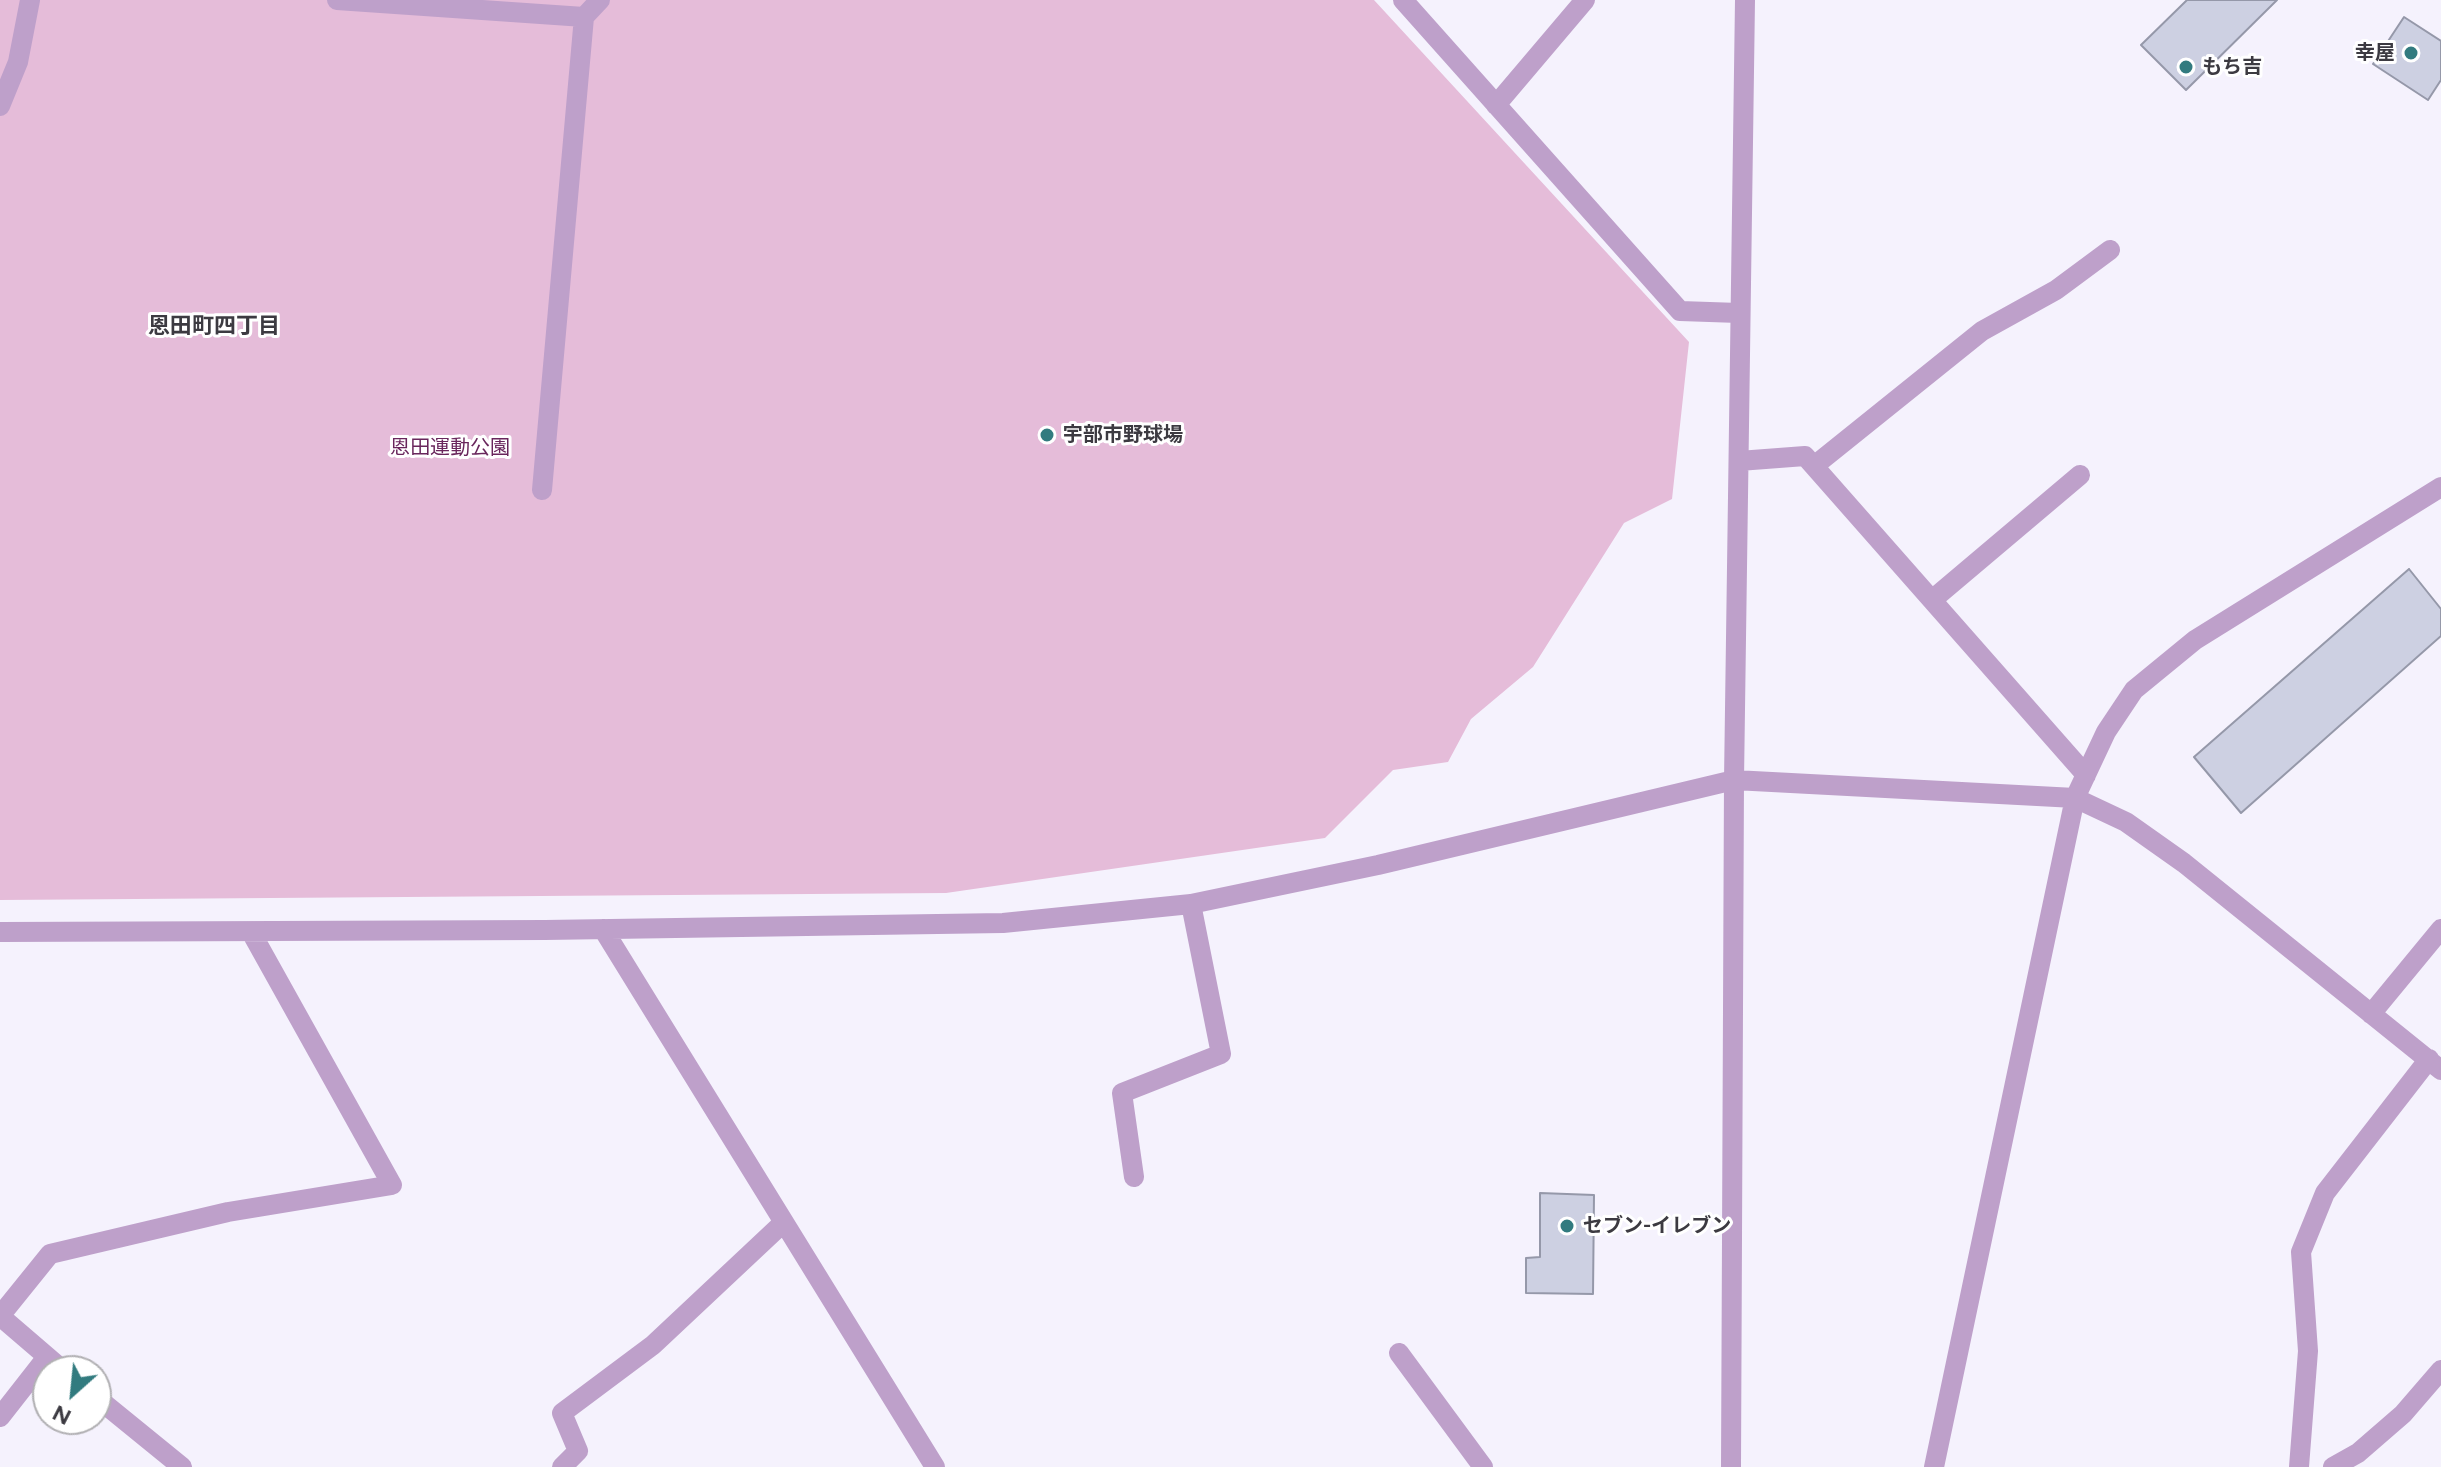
<!DOCTYPE html>
<html>
<head>
<meta charset="utf-8">
<style>
	body { margin:0 }
	#map { position:relative; width:2441px; height:1467px; overflow:hidden; background:#f5f2fd; font-family:Figtree,sans-serif }
	canvas { display:block }
	.north { position:absolute; left:32px; top:1355px; width:80px; height:80px; box-sizing:border-box; background:#fff; border:2px solid #b1b0b3; border-radius:50%; rotate:207deg; font-size:22px; font-weight:700; line-height:32px; text-align:center; color:#3c3a41 }
	.north::after { content:''; display:block; margin:auto; width:28px; height:36px; background:#327b7f; clip-path:polygon(50% 0,100% 100%,50% 72%,0 100%) }
</style>
</head>
<body>
<div id="map">
<canvas width="2441" height="1467"></canvas>
<div class="north">N</div>
</div>
<script>
const context = document.querySelector('canvas').getContext('2d');
context.lineJoin = 'round';
function fill(path, color) {
  context.fillStyle = color;
  context.fill(path, 'evenodd');
}
function shape(rows) {
  const path = new Path2D();
  for (const r of rows) {
    path.moveTo(r[0], r[1]);
    for (let i = 2; i < r.length; i += 2) path.lineTo(r[i], r[i + 1]);
  }
  return path;
}
function stroke(path, color, width, dash) {
  context.strokeStyle = color;
  context.lineWidth = width;
  context.lineCap = dash ? 'butt' : 'round';
  context.setLineDash(dash || []);
  context.stroke(path);
}
function label(font, color, halo, rows, align = 'center') {
  context.font = font + ' Figtree,"Noto Sans JP",sans-serif';
  context.lineWidth = 6;
  context.setLineDash([]);
  context.textBaseline = 'middle';
  context.strokeStyle = halo;
  context.fillStyle = color;
  for (const [text, x, y, turn = 0] of rows) {
    context.save();
    context.translate(x, y);
    context.rotate((+turn || 0) * Math.PI / 180);
    context.textAlign = isNaN(turn) ? turn : align;
    if (halo) context.strokeText(text, 0, 0);
    context.fillText(text, 0, 0);
    context.restore();
  }
}
const green = shape([
	[0,0,1374,0,1689,342,1672,499,1624,523,1533,667,1471,719,1448,762,1393,770,1325,838,946,893,0,900]
]);
const building = shape([
	[2187,0,2277,0,2186,90,2141,45,2187,0],
	[2404,17,2441,41,2441,80,2428,100,2373,64,2404,17],
	[2409,569,2441,609,2441,636,2241,813,2194,757,2409,569],
	[1540,1193,1594,1195,1593,1294,1526,1293,1526,1258,1540,1257,1540,1193]
]);
const minor = shape([
	[337,0,584,17],
	[1403,0,1680,311,1739,313],
	[1496,105,1585,0],
	[0,106,18,62,30,0],
	[1739,461,1805,456,2086,775],
	[1814,466,1982,331,2056,290,2110,250],
	[542,490,584,17,600,0],
	[1932,600,2080,475],
	[603,929,935,1467],
	[0,932,545,930,1003,923,1191,904,1378,865,1734,780,2075,798,2126,822,2184,863,2441,1070],
	[2371,1014,2441,929],
	[1134,1177,1122,1093,1221,1054,1191,904],
	[0,1316,50,1254,228,1212,392,1185,251,932],
	[0,1316,64,1371],
	[1399,1353,1483,1467],
	[96,1397,182,1467],
	[0,1417,47,1357],
	[562,1467,578,1451,562,1413,653,1345,783,1223],
	[1731,1467,1734,780,1745,0],
	[1934,1467,2075,798,2106,732,2134,690,2195,640,2441,487],
	[2299,1467,2308,1351,2301,1252,2325,1193,2429,1059],
	[2333,1467,2358,1453,2403,1414,2441,1370]
]);
const markers = [
	[2411,53,8,"#327b7f"],
	[2186,67,8,"#327b7f"],
	[1047,435,8,"#327b7f"],
	[1567,1226,8,"#327b7f"]
];
const poiNames = [
	["幸屋",2395,53,"right"],
	["もち吉",2202,67],
	["宇部市野球場",1063,435],
	["セブン-イレブン",1583,1226]
];
const parkNames = [
	["恩田運動公園",450,448]
];
const neighbourhoodNames = [
	["恩田町四丁目",214,327]
];
fill(green, '#e5bcd9');
fill(building, '#cdd0e2');
stroke(building, '#9598a9', 2);
stroke(minor, '#bea0ca', 20);
for (const [x, y, r, color] of markers) {
  const dot = new Path2D();
  dot.arc(x, y, r, 0, 2 * Math.PI);
  context.fillStyle = color;
  context.fill(dot);
  stroke(dot, '#fff', 3);
}
label('bold 20px', '#3c3a41', '#fff', poiNames, 'left');
label('20px', '#69265c', '#fff', parkNames);
label('bold 22px', '#3c3a41', '#fff', neighbourhoodNames);
</script>
</body>
</html>
